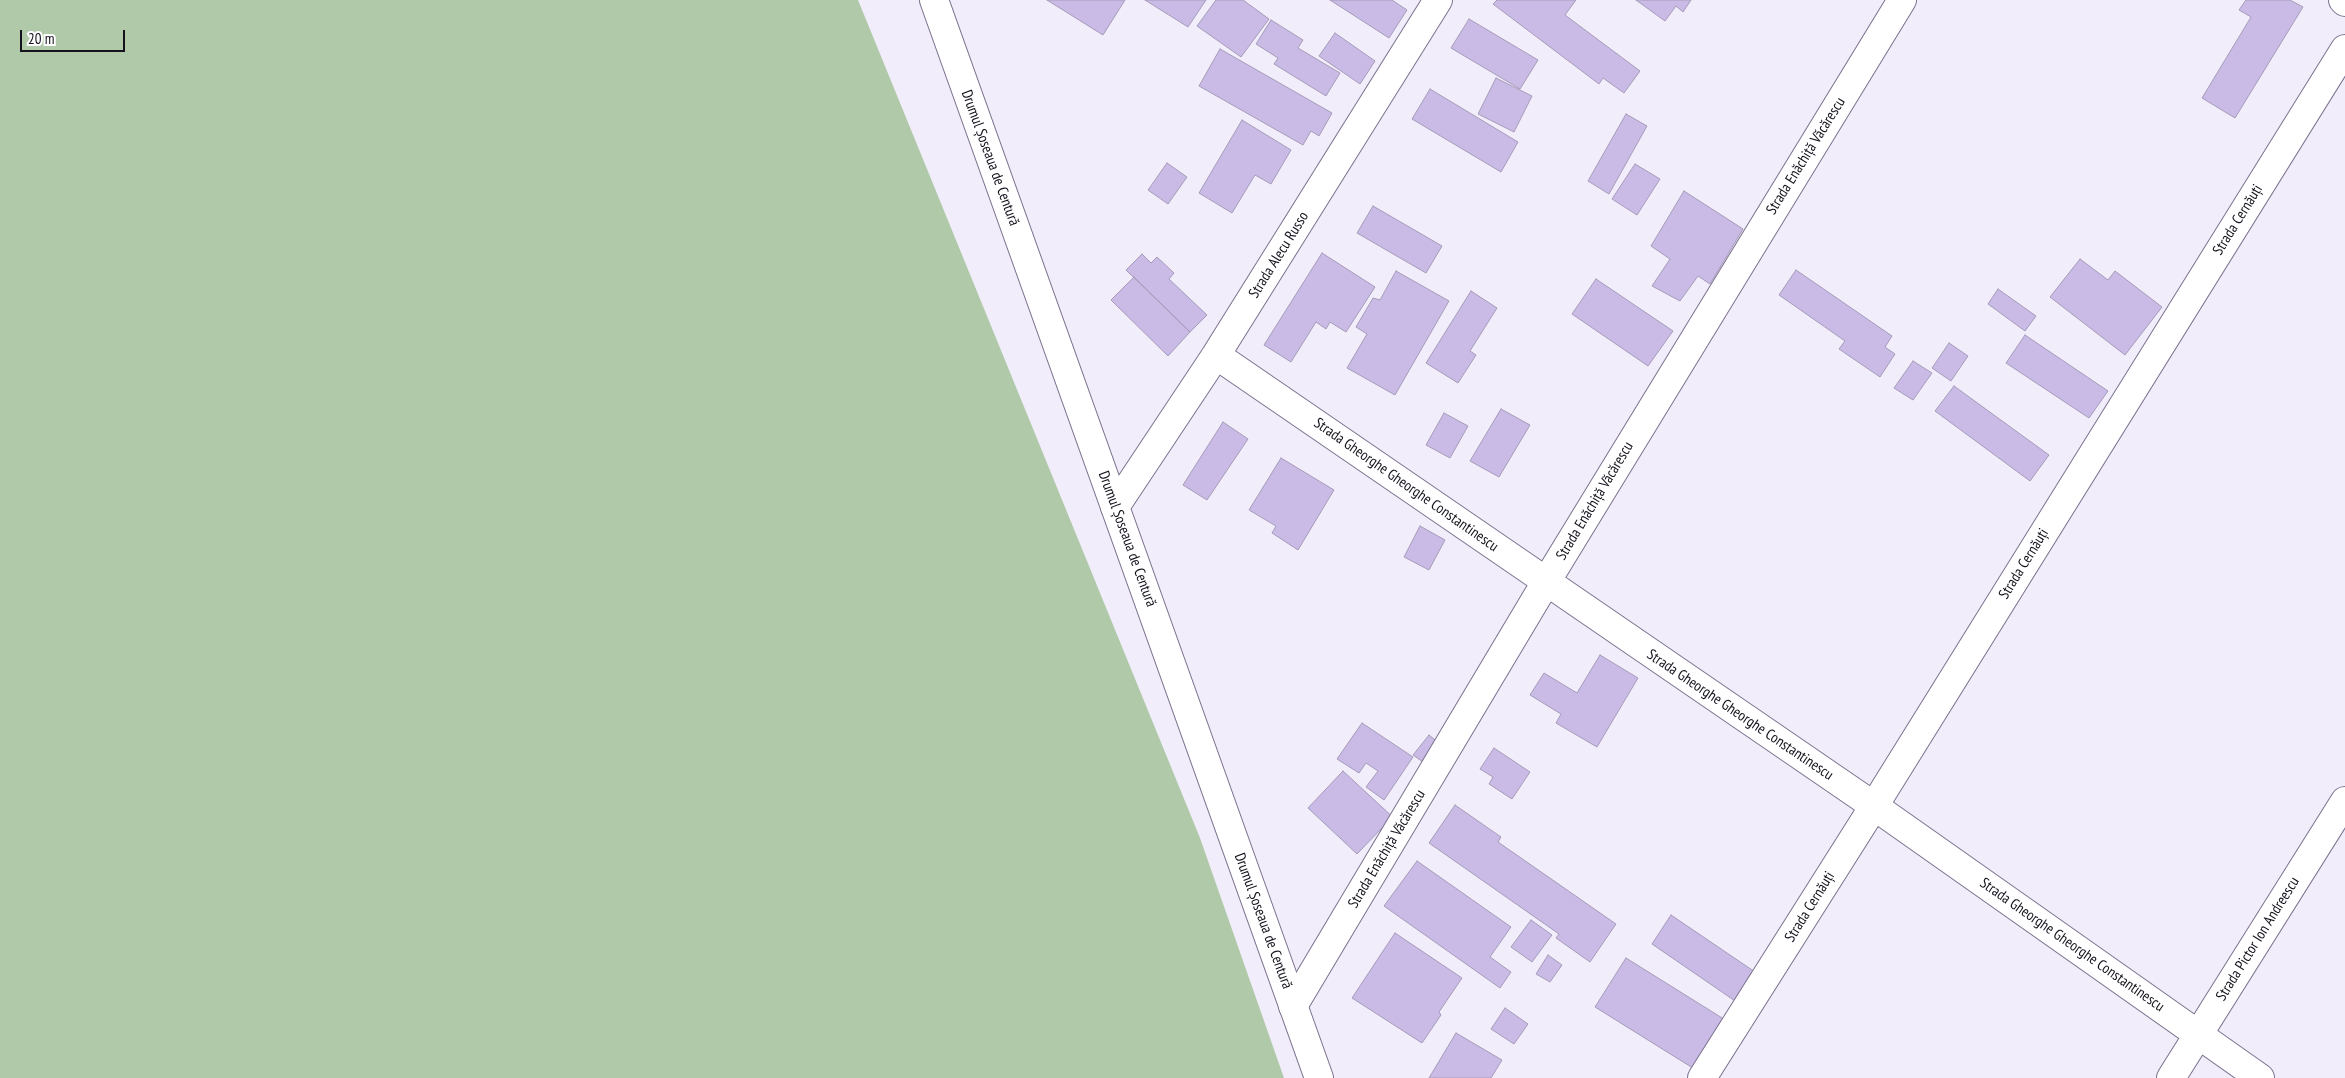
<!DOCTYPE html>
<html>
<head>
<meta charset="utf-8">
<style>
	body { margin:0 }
	#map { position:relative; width:2345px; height:1078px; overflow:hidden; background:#f1edfa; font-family:"PT Sans Narrow",sans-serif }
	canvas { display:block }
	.scale { position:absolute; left:20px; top:30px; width:105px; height:22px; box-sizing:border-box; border:2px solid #16121d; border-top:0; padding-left:6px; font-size:15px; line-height:18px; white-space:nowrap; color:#16121d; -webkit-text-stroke:4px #fff; paint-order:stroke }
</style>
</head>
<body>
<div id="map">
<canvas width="2345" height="1078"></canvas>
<div class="scale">20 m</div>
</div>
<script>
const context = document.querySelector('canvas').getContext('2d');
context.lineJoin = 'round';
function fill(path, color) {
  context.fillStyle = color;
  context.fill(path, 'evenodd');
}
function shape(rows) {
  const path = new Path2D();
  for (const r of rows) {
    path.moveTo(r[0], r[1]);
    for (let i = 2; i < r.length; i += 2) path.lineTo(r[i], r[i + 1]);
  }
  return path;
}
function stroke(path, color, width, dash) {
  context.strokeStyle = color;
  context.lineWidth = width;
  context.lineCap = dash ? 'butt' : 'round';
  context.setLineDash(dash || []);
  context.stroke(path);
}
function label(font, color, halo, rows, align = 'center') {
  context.font = font + ' "PT Sans Narrow",sans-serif';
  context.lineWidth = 4.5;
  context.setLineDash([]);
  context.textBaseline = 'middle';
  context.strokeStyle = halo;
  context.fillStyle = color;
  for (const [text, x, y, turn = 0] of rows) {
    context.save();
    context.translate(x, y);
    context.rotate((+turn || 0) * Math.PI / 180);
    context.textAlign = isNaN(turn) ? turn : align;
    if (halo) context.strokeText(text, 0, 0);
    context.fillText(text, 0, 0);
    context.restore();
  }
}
const green = shape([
	[0,0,858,0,1200,838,1284,1078,0,1078]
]);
const building = shape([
	[1047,0,1125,0,1103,35,1047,0],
	[1145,0,1206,0,1188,27,1145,0],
	[1216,0,1243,0,1269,19,1241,57,1197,26,1216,0],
	[1330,0,1392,0,1407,10,1389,38,1330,0],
	[1497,0,1576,0,1565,15,1640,71,1624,93,1603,78,1599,84,1493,4,1497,0],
	[1636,0,1691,0,1683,12,1676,6,1665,21,1636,0],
	[2246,0,2290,0,2303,7,2235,118,2202,98,2251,17,2239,10,2246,0],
	[1469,19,1538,60,1520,89,1451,48,1469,19],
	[1271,20,1303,40,1298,48,1340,73,1326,96,1274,64,1278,58,1256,44,1271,20],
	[1335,33,1375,61,1360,84,1319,56,1335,33],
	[1220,49,1332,113,1319,136,1311,131,1303,145,1199,86,1220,49],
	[1496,78,1532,96,1514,132,1478,114,1496,78],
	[1430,89,1518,142,1501,172,1412,119,1430,89],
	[1626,114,1647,126,1609,194,1588,181,1626,114],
	[1242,120,1291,150,1271,184,1255,175,1232,213,1199,193,1242,120],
	[1167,163,1187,177,1168,204,1148,190,1167,163],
	[1635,164,1660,179,1637,215,1612,199,1635,164],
	[1684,191,1743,229,1710,284,1698,276,1680,301,1652,286,1670,259,1651,246,1684,191],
	[1373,206,1442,246,1426,273,1357,233,1373,206],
	[1322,253,1375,287,1346,332,1330,322,1326,329,1316,322,1291,362,1264,345,1322,253],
	[1142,254,1151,263,1157,257,1174,273,1169,279,1207,315,1190,332,1126,270,1142,254],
	[2080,259,2108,280,2115,271,2162,307,2125,355,2050,297,2080,259],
	[1796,270,1892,336,1885,347,1895,354,1880,377,1839,349,1845,341,1779,295,1796,270],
	[1396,271,1449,301,1395,395,1347,368,1367,334,1356,327,1373,298,1380,300,1396,271],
	[1134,277,1190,332,1168,356,1111,300,1134,277],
	[1596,279,1673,331,1648,366,1572,314,1596,279],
	[1998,289,2036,316,2025,331,1988,304,1998,289],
	[1471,291,1497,308,1470,351,1476,355,1458,383,1426,363,1471,291],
	[2025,335,2108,391,2089,418,2006,363,2025,335],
	[1949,343,1968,356,1951,381,1932,368,1949,343],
	[1913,361,1932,373,1913,400,1894,388,1913,361],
	[1954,386,2049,455,2030,481,1935,411,1954,386],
	[1501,409,1530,425,1499,477,1470,461,1501,409],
	[1444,413,1468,426,1450,458,1426,445,1444,413],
	[1223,422,1248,439,1207,500,1183,485,1223,422],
	[1281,458,1334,490,1298,550,1272,533,1276,526,1249,510,1281,458],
	[1420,526,1445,540,1429,570,1404,557,1420,526],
	[1600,655,1638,678,1597,747,1556,723,1561,714,1530,695,1544,673,1577,693,1600,655],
	[1362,723,1413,757,1384,800,1366,787,1378,771,1366,763,1359,773,1337,759,1362,723],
	[1429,735,1445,748,1430,767,1413,755,1429,735],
	[1494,748,1530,772,1512,799,1489,784,1493,777,1480,769,1494,748],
	[1343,771,1396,820,1386,832,1382,828,1357,854,1308,808,1343,771],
	[1455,805,1501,837,1498,842,1616,924,1590,962,1556,938,1559,934,1429,843,1455,805],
	[1417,861,1511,927,1490,957,1511,972,1500,988,1384,906,1417,861],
	[1671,915,1758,974,1738,1003,1652,944,1671,915],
	[1531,920,1552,935,1532,962,1511,947,1531,920],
	[1395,933,1462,978,1439,1012,1441,1015,1422,1043,1352,998,1395,933],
	[1548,955,1562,965,1550,982,1536,974,1548,955],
	[1626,958,1727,1021,1696,1070,1595,1007,1626,958],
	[1505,1008,1528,1024,1514,1044,1491,1029,1505,1008],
	[1456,1033,1502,1060,1491,1078,1429,1078,1456,1033]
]);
const minor = shape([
	[2343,0,2345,2],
	[1216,355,1874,806,2260,1078],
	[1115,507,1216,355,1438,0],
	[1293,1006,1546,582,1902,0],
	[1702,1078,1874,806,2345,49],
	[2171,1078,2345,801]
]);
const highway = shape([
	[934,0,1319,1078]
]);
const streetNames = [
	["Strada Enăchiță Văcărescu",1806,156,-58],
	["Drumul Șoseaua de Centură",990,158,70],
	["Strada Cernăuți",2238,220,-58],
	["Strada Alecu Russo",1279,255,-58],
	["Strada Gheorghe Gheorghe Constantinescu",1406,485,35],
	["Strada Enăchiță Văcărescu",1595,501,-59],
	["Drumul Șoseaua de Centură",1127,539,70],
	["Strada Cernăuți",2024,564,-58],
	["Strada Gheorghe Gheorghe Constantinescu",1740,715,34],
	["Strada Enăchiță Văcărescu",1387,849,-59],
	["Strada Cernăuți",1810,907,-58],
	["Drumul Șoseaua de Centură",1263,921,70],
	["Strada Pictor Ion Andreescu",2258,939,-58],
	["Strada Gheorghe Gheorghe Constantinescu",2072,945,35]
];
fill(green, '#afc9a9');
fill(building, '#c9bbe5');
stroke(building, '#a59bb9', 1);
stroke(minor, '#7b718e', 30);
stroke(highway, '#7b718e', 30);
stroke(minor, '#fff', 28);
stroke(highway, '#fff', 28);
label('15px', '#16121d', '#fff', streetNames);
</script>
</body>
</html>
